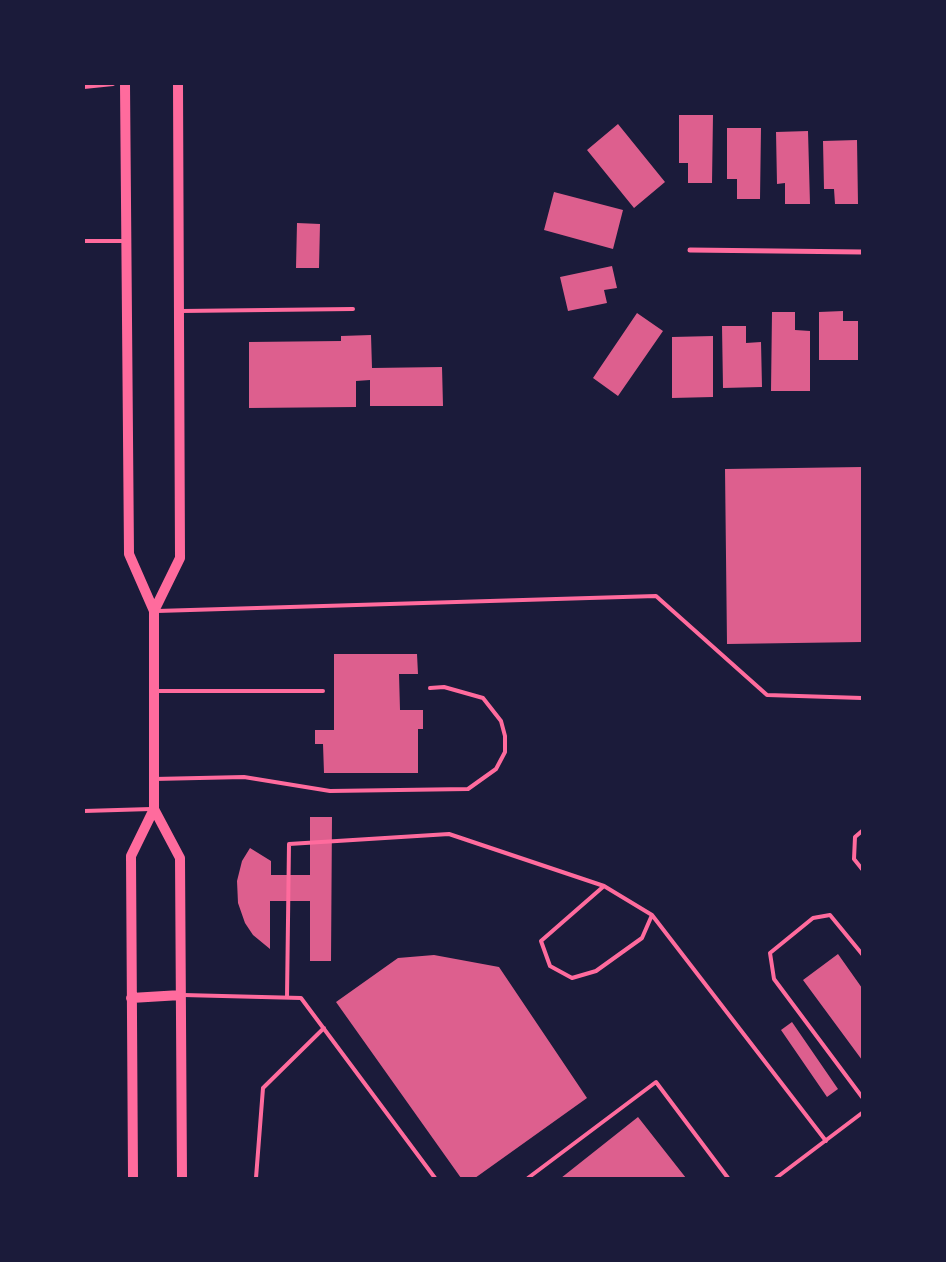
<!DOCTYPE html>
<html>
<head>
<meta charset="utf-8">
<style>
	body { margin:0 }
	#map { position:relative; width:946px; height:1262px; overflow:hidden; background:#1b1b3a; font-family:Montserrat,sans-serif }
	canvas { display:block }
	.frame { position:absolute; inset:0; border:85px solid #1b1b3a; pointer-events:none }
</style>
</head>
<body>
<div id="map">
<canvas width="946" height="1262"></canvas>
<div class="frame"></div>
</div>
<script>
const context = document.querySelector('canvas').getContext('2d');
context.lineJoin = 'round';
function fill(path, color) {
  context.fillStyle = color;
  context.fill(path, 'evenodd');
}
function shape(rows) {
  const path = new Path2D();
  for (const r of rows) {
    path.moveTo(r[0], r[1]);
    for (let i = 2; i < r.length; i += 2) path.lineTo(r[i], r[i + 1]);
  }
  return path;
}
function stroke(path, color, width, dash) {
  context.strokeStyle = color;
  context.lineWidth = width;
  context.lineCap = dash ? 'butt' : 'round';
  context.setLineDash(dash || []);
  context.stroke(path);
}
const building = shape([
	[679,115,713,115,712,183,688,183,688,163,679,163],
	[618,124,665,182,634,208,587,150],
	[727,128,761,128,760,199,737,199,737,179,727,179],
	[808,131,810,204,785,204,785,183,777,184,776,132],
	[857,140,858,204,835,204,834,189,824,189,823,141],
	[554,192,623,210,613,249,544,230],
	[297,223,320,224,319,268,296,268],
	[612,266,617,288,604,290,607,303,568,311,560,277],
	[843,311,843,321,858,321,858,360,819,360,819,312],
	[772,312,795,312,795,330,810,331,810,391,771,391],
	[637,313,663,331,618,396,593,378],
	[722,326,746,326,746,343,761,342,762,387,723,388],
	[371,335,372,368,442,367,443,406,370,406,370,380,356,381,356,407,249,408,249,342,341,341,341,336],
	[713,336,713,397,672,398,672,337],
	[862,467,862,642,727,644,725,469],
	[334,654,417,654,418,674,399,674,400,710,423,710,423,729,418,729,418,773,324,773,323,744,315,744,315,730,334,730],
	[310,817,332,817,331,961,310,961,310,901,270,901,270,949,253,935,245,923,238,903,237,881,242,861,250,848,271,861,271,875,310,875],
	[838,954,862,988,862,1060,803,980],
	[434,955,499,967,587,1098,475,1178,461,1178,336,1002,398,958],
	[792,1022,838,1089,827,1097,781,1030],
	[638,1117,686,1178,561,1178]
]);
const service = shape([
	[84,87,113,84],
	[84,241,126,241],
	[181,311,353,309],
	[157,611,656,596,767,695,862,698],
	[155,691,323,691],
	[154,779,244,777,330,791,468,789,496,769,505,752,505,736,501,721,483,698,444,687,430,688],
	[84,811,151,809],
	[862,831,855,837,854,859,862,869],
	[652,915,642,938,596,971,572,978,550,966,541,941,604,886,652,915,826,1141],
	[862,954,830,915,813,918,770,953,774,979,862,1097],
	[183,995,301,998,435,1178],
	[287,997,289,844,449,834,604,886],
	[256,1178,263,1088,324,1028],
	[528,1178,656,1082,728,1178],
	[776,1178,862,1113]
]);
const minor = shape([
	[690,250,862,252]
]);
const secondary = shape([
	[125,84,129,554,154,611,154,809,131,856,133,1178],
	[154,611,180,558,178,84],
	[154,809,180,858,182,1178],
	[131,998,181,995]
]);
fill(building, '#dd5f8e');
stroke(service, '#ff6b9d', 4);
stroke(minor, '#ff6b9d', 5);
stroke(secondary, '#ff6b9d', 10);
</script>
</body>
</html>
